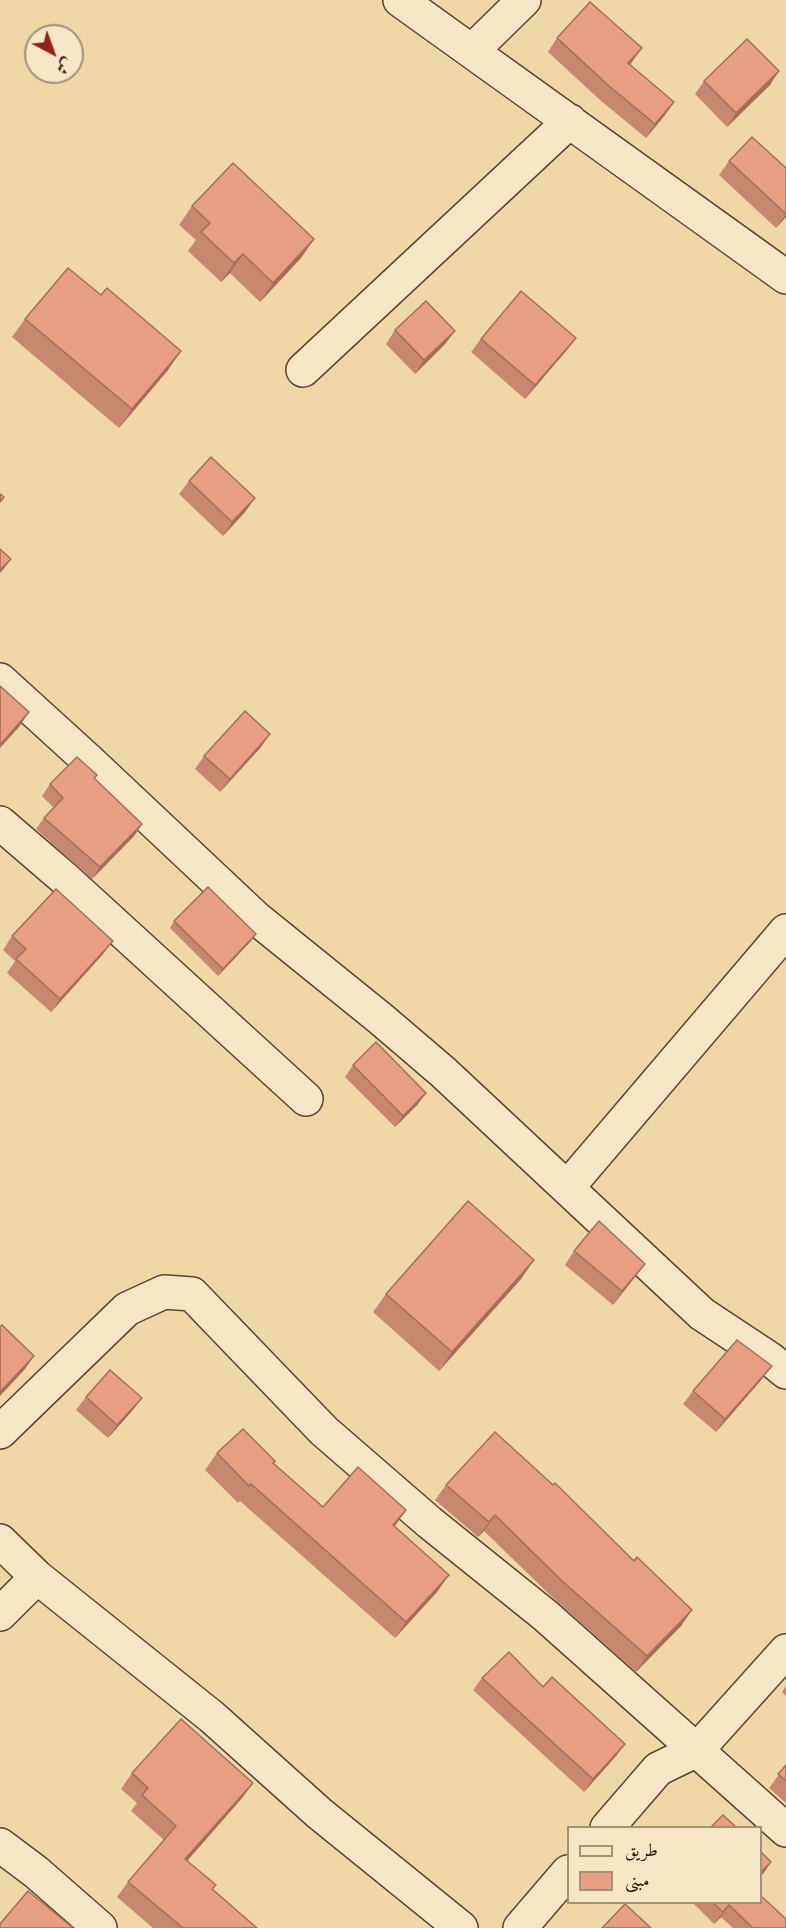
<!DOCTYPE html>
<html>
<head>
<meta charset="utf-8">
<style>
	body { margin:0 }
	#map { position:relative; width:786px; height:1928px; overflow:hidden; background:#efd8a6; font-family:"IM FELL Double Pica",Amiri,serif }
	canvas { display:block }
	.legend { position:absolute; left:567px; top:1826px; width:195px; height:78px; box-sizing:border-box; background:#f5e6c5; border:2px solid #a1927b; margin:0; padding:8px 10px; list-style:none; font-size:18px; color:#24150d }
	.legend li { display:flex; align-items:center; gap:12px; height:30px }
	.legend b { width:30px; border:2px solid #a1927b }
	.north { position:absolute; left:24px; top:24px; width:60px; height:60px; box-sizing:border-box; background:#f5e6c5; border:2px solid #a1927b; border-radius:50%; rotate:139deg; font-size:16px; font-weight:700; line-height:24px; text-align:center; color:#24150d }
	.north::after { content:''; display:block; margin:auto; width:21px; height:27px; background:#8f2418; clip-path:polygon(50% 0,100% 100%,50% 72%,0 100%) }
</style>
</head>
<body>
<div id="map">
<canvas width="786" height="1928"></canvas>
<ul class="legend">
<li><b style="height:8px;background:#f5e6c5"></b>طريق</li>
<li><b style="height:16px;background:#e79e81"></b>مبنى</li>
</ul>
<div class="north">ش</div>
</div>
<script>
const context = document.querySelector('canvas').getContext('2d');
context.lineJoin = 'round';
function shape(rows) {
  const path = new Path2D();
  for (const r of rows) {
    path.moveTo(r[0], r[1]);
    for (let i = 2; i < r.length; i += 2) path.lineTo(r[i], r[i + 1]);
  }
  return path;
}
function stroke(path, color, width, dash) {
  context.strokeStyle = color;
  context.lineWidth = width;
  context.lineCap = dash ? 'butt' : 'round';
  context.setLineDash(dash || []);
  context.stroke(path);
}
function fill(path, color) {
  context.fillStyle = color;
  context.fill(path, 'evenodd');
}
const minor = shape([
	[400,0,786,277],
	[472,51,524,0],
	[303,370,570,121],
	[0,680,89,761,256,918,381,1019,443,1072,702,1314,770,1359,786,1372],
	[0,823,64,878,306,1099],
	[567,1188,786,931],
	[0,1432,127,1309,164,1292,192,1294,324,1431,429,1522,546,1616,786,1830],
	[0,1541,37,1577,212,1717,319,1813,461,1928],
	[0,1614,37,1577],
	[607,1828,658,1769,697,1750,786,1651],
	[0,1845,36,1872,100,1928],
	[520,1928,568,1872]
]);
const wall = shape([
	[557,38,632,62,630,65,674,102,665,115,646,138,600,100,548,52],
	[704,81,770,85,727,127,695,94],
	[729,161,786,168,786,217,776,228,719,175],
	[192,206,314,239,301,258,260,302,230,273,221,282,188,251,196,240,179,225],
	[25,319,168,370,119,428,12,337],
	[395,330,455,331,445,344,415,374,386,344],
	[576,338,566,351,525,399,471,352,481,339],
	[189,481,255,498,245,512,223,536,179,494],
	[261,747,220,792,195,769,204,756],
	[97,775,94,779,142,824,134,836,92,879,36,829,44,818,54,808,42,796,50,784],
	[174,921,256,934,251,941,218,976,170,928],
	[12,936,103,954,51,1012,7,973,15,961,3,950],
	[353,1065,418,1104,395,1127,345,1077],
	[574,1251,645,1264,635,1277,613,1305,565,1265],
	[521,1279,439,1371,373,1312,386,1294],
	[762,1379,716,1432,683,1404,693,1391],
	[86,1397,142,1398,132,1411,108,1438,76,1410],
	[217,1453,273,1463,323,1507,395,1526,437,1592,395,1638,240,1501,238,1503,205,1470],
	[446,1485,681,1626,636,1672,550,1595,484,1531,478,1537,435,1500],
	[482,1678,543,1687,625,1744,616,1756,584,1792,473,1690],
	[786,1686,786,1696,782,1692],
	[786,1765,786,1803,769,1788],
	[132,1773,253,1783,242,1798,187,1860,213,1889,257,1928,153,1928,117,1897,128,1882,164,1840,131,1811,137,1803,121,1789],
	[692,1902,760,1902,786,1928,733,1928,721,1917,714,1924]
]);
const shadedWall = shape([
	[642,48,632,62,618,77,628,63],
	[779,71,770,85,727,127,736,113],
	[674,102,665,115,646,138,655,124],
	[786,214,786,217,776,228],
	[314,239,301,258,260,302,273,283],
	[243,254,230,273,221,282,234,263],
	[455,331,445,344,415,374,424,360],
	[576,338,566,351,525,399,535,385],
	[181,351,168,370,119,428,132,409],
	[255,498,245,512,223,536,232,522],
	[11,559,2,571,0,573,0,570],
	[29,712,19,727,0,748,0,745],
	[270,734,261,747,220,792,230,779],
	[142,824,134,836,92,879,100,867],
	[256,934,251,941,218,976,223,969],
	[113,941,103,954,51,1012,60,999],
	[426,1093,418,1104,395,1127,403,1116],
	[534,1260,521,1279,439,1371,452,1352],
	[645,1264,635,1277,613,1305,622,1291],
	[34,1356,25,1369,0,1396,0,1392],
	[772,1366,762,1379,716,1432,725,1419],
	[142,1398,132,1411,108,1438,117,1425],
	[406,1510,395,1526,393,1525],
	[495,1515,484,1531,478,1537,489,1522],
	[449,1575,437,1592,395,1638,406,1622],
	[692,1610,681,1626,636,1672,647,1656],
	[625,1744,616,1756,584,1792,593,1779],
	[253,1783,242,1798,175,1875,185,1859],
	[771,1862,763,1874,760,1876,760,1873],
	[729,1905,721,1917,714,1924,723,1912]
]);
const building = shape([
	[590,2,642,48,628,63,674,102,655,124,609,86,557,38,590,2],
	[747,39,779,71,736,113,704,81,747,39],
	[752,137,786,168,786,214,729,161,752,137],
	[233,163,314,239,273,283,243,254,234,263,201,232,210,223,192,206,233,163],
	[68,268,101,295,107,288,181,351,132,409,25,319,68,268],
	[521,291,576,338,535,385,481,339,521,291],
	[426,301,455,331,424,360,395,330,426,301],
	[211,457,255,498,232,522,189,481,211,457],
	[0,494,4,497,0,502,0,494],
	[0,549,11,559,0,570,0,549],
	[0,686,29,712,0,745,0,686],
	[245,711,270,734,230,779,204,756,245,711],
	[77,757,97,775,94,778,142,824,100,867,44,818,63,798,50,784,77,757],
	[208,887,256,934,223,969,174,921,208,887],
	[56,889,113,941,60,999,16,959,26,949,12,936,56,889],
	[376,1042,426,1093,403,1116,353,1065,376,1042],
	[468,1201,534,1260,452,1352,386,1294,468,1201],
	[599,1221,645,1264,622,1291,574,1251,599,1221],
	[2,1325,34,1356,0,1392,0,1327,2,1325],
	[737,1340,772,1366,725,1419,693,1391,737,1340],
	[110,1370,142,1398,117,1425,86,1397,110,1370],
	[243,1429,275,1461,273,1463,323,1507,358,1467,406,1510,393,1525,449,1575,406,1622,251,1484,249,1486,217,1453,243,1429],
	[495,1432,553,1485,555,1483,634,1561,637,1557,692,1610,647,1656,561,1580,495,1515,489,1522,446,1485,495,1432],
	[509,1652,543,1687,552,1677,625,1744,593,1779,482,1678,509,1652],
	[181,1719,253,1783,185,1859,216,1885,212,1889,257,1928,183,1928,128,1882,176,1826,142,1795,148,1788,132,1773,181,1719],
	[786,1765,786,1781,778,1774,786,1765],
	[723,1815,736,1827,711,1827,723,1815],
	[760,1851,771,1862,760,1873,760,1851],
	[28,1891,72,1927,71,1928,0,1928,0,1924,28,1891],
	[760,1895,786,1919,786,1928,753,1928,729,1905,723,1912,712,1902,760,1902,760,1895],
	[625,1904,651,1928,602,1928,625,1904]
]);
stroke(minor, '#574633', 36);
stroke(minor, '#f5e6c5', 33);
fill(wall, '#c7886f');
fill(shadedWall, '#a26f5a');
fill(building, '#e79e81');
stroke(building, '#a26f5a', 1.5);
</script>
</body>
</html>
